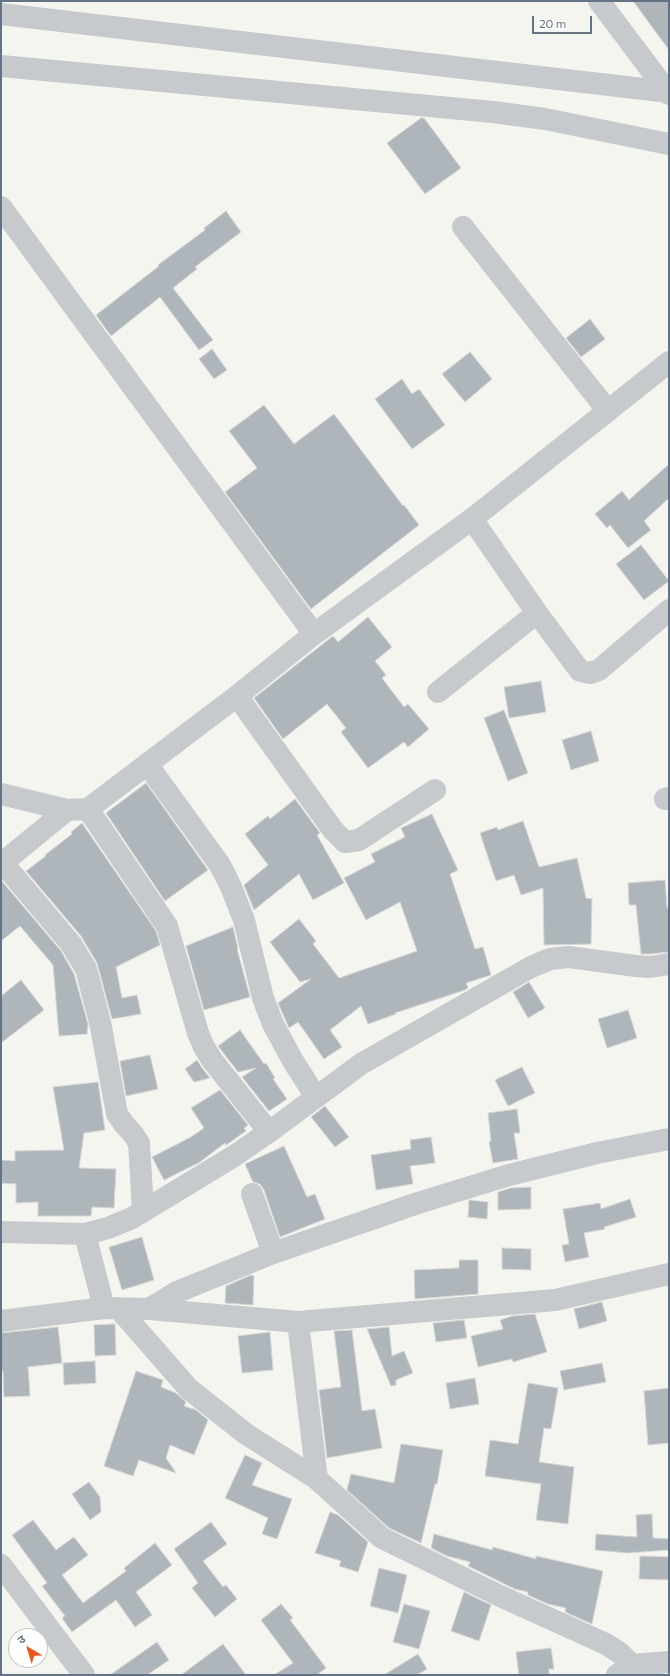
<!DOCTYPE html>
<html>
<head>
<meta charset="utf-8">
<style>
	body { margin:0 }
	#map { position:relative; width:670px; height:1676px; overflow:hidden; background:#f5f5f0; font-family:Commissioner,"Noto Sans Devanagari",sans-serif }
	canvas { display:block }
	.frame { position:absolute; inset:0; border:2px solid #617384; pointer-events:none }
	.north { position:absolute; left:8px; top:1628px; width:40px; height:40px; box-sizing:border-box; background:#fff; border:1px solid #c0c7ce; border-radius:50%; rotate:322deg; font-size:11px; font-weight:700; line-height:16px; text-align:center; color:#617384 }
	.north::after { content:''; display:block; margin:auto; width:14px; height:18px; background:#f05415; clip-path:polygon(50% 0,100% 100%,50% 72%,0 100%) }
	.scale { position:absolute; left:532px; top:16px; width:60px; height:18px; box-sizing:border-box; border:2px solid #617384; border-top:0; padding-left:5px; font-size:12px; line-height:14px; white-space:nowrap; color:#617384; -webkit-text-stroke:3px #fff; paint-order:stroke }
</style>
</head>
<body>
<div id="map">
<canvas width="670" height="1676"></canvas>
<div class="frame"></div>
<div class="north">उ</div>
<div class="scale">20 m</div>
</div>
<script>
const context = document.querySelector('canvas').getContext('2d');
context.lineJoin = 'round';
function fill(path, color) {
  context.fillStyle = color;
  context.fill(path, 'evenodd');
}
function shape(rows) {
  const path = new Path2D();
  for (const r of rows) {
    path.moveTo(r[0], r[1]);
    for (let i = 2; i < r.length; i += 2) path.lineTo(r[i], r[i + 1]);
  }
  return path;
}
function stroke(path, color, width, dash) {
  context.strokeStyle = color;
  context.lineWidth = width;
  context.lineCap = dash ? 'butt' : 'round';
  context.setLineDash(dash || []);
  context.stroke(path);
}
const building = shape([
	[633,1,669,1,669,50,633,1],
	[421,118,424,118,461,168,425,194,387,143,421,118],
	[226,211,241,232,195,267,197,269,173,288,213,340,199,350,160,297,111,336,96,315,159,266,158,265,205,230,204,228,226,211],
	[590,319,605,339,581,357,566,338,590,319],
	[212,349,227,370,214,379,199,359,212,349],
	[470,352,492,379,465,402,442,374,470,352],
	[402,379,412,394,419,389,445,425,412,449,375,399,402,379],
	[264,405,294,444,334,414,403,506,404,505,419,525,311,609,225,492,257,468,229,431,264,405],
	[669,464,669,498,644,521,651,530,628,548,610,525,607,528,595,514,622,491,629,500,669,464],
	[641,545,669,581,644,600,616,564,641,545],
	[368,617,392,647,375,661,386,675,382,678,404,707,408,704,429,729,408,747,404,742,368,768,341,732,346,728,327,704,283,739,254,698,333,636,338,642,368,617],
	[541,681,546,712,509,718,504,687,541,681],
	[504,710,528,773,508,781,484,718,504,710],
	[591,731,599,761,571,770,562,740,591,731],
	[146,783,208,870,165,901,106,813,146,783],
	[295,799,320,833,317,835,344,883,313,900,299,874,254,910,244,885,268,865,245,834,268,816,270,819,295,799],
	[432,814,458,870,450,874,475,949,483,947,491,975,466,983,468,988,465,990,395,1013,396,1014,368,1024,361,1006,330,1030,342,1047,324,1059,298,1022,289,1028,278,1003,311,979,300,982,270,942,299,919,316,941,313,944,339,978,417,951,400,902,366,920,344,878,375,862,371,854,405,837,401,828,432,814],
	[523,821,539,867,577,858,586,898,592,899,591,944,544,945,543,888,521,895,514,875,496,881,480,833,497,827,498,830,523,821],
	[82,823,156,931,160,945,116,967,122,998,137,995,141,1014,112,1019,97,963,81,936,26,871,46,856,45,855,72,834,71,832,82,823],
	[1,880,61,951,74,974,88,1024,87,1034,59,1036,53,965,20,926,1,941,1,880],
	[665,880,667,908,669,908,669,952,649,954,641,954,636,905,629,905,628,883,665,880],
	[233,927,238,949,237,949,250,997,204,1010,186,946,233,927],
	[21,980,44,1010,1,1043,1,996,21,980],
	[529,982,545,1008,528,1018,513,992,529,982],
	[628,1010,637,1038,607,1048,598,1019,628,1010],
	[240,1030,264,1064,266,1063,275,1078,273,1079,287,1099,269,1111,242,1077,256,1068,238,1072,218,1046,240,1030],
	[150,1055,158,1089,126,1096,120,1061,150,1055],
	[197,1060,202,1068,210,1078,194,1082,185,1069,197,1060],
	[522,1067,535,1093,508,1106,495,1080,522,1067],
	[98,1082,105,1130,84,1133,79,1168,116,1169,114,1208,92,1207,91,1216,38,1216,38,1202,16,1203,16,1184,1,1183,1,1160,15,1161,15,1151,64,1150,53,1087,98,1082],
	[220,1090,248,1125,244,1128,246,1131,226,1145,225,1143,200,1162,164,1180,152,1157,191,1137,204,1128,191,1108,220,1090],
	[325,1106,349,1137,335,1147,311,1117,325,1106],
	[517,1109,520,1133,514,1133,518,1159,493,1163,489,1142,491,1141,488,1113,517,1109],
	[431,1137,435,1163,410,1166,413,1184,376,1190,371,1155,411,1149,410,1140,431,1137],
	[284,1146,307,1197,315,1194,325,1219,280,1237,264,1190,260,1184,253,1182,245,1164,284,1146],
	[531,1187,531,1209,498,1210,498,1192,511,1188,531,1187],
	[630,1199,636,1217,604,1227,605,1229,584,1233,589,1257,565,1262,562,1245,569,1244,563,1209,600,1203,601,1209,630,1199],
	[469,1200,488,1202,487,1219,468,1217,469,1200],
	[142,1237,154,1280,122,1290,109,1247,142,1237],
	[502,1248,531,1249,531,1270,502,1269,502,1248],
	[459,1260,478,1260,478,1294,415,1299,414,1270,459,1268,459,1260],
	[251,1275,254,1276,253,1305,225,1303,226,1286,251,1275],
	[602,1302,607,1321,579,1329,574,1309,602,1302],
	[535,1314,547,1352,513,1362,512,1359,478,1367,471,1336,503,1329,500,1320,512,1316,535,1314],
	[464,1320,467,1338,436,1342,433,1323,464,1320],
	[115,1324,116,1355,95,1356,94,1325,115,1324],
	[58,1327,62,1363,28,1367,30,1396,4,1397,3,1371,1,1371,1,1333,58,1327],
	[389,1327,392,1356,404,1351,413,1373,396,1380,396,1385,391,1386,367,1329,389,1327],
	[352,1330,362,1411,375,1409,382,1448,327,1458,319,1390,341,1387,334,1331,352,1330],
	[270,1332,273,1370,242,1373,238,1336,270,1332],
	[95,1361,96,1383,64,1385,63,1363,95,1361],
	[602,1363,606,1382,564,1390,560,1371,602,1363],
	[136,1371,163,1380,161,1387,176,1393,186,1402,184,1406,196,1410,208,1420,194,1455,170,1445,166,1458,176,1473,139,1460,133,1476,104,1466,136,1371],
	[475,1378,479,1404,450,1409,446,1383,475,1378],
	[528,1383,558,1388,551,1429,544,1428,539,1462,574,1467,568,1524,536,1520,541,1484,485,1476,490,1440,518,1444,528,1383],
	[669,1388,669,1443,648,1445,644,1391,669,1388],
	[401,1444,443,1450,437,1484,435,1484,421,1543,389,1528,347,1490,351,1474,394,1483,401,1444],
	[245,1455,262,1463,252,1485,292,1499,277,1539,262,1534,268,1518,225,1498,245,1455],
	[89,1482,100,1497,101,1512,90,1520,72,1494,89,1482],
	[330,1512,338,1515,368,1542,358,1572,339,1566,341,1561,315,1553,330,1512],
	[652,1514,653,1538,669,1539,669,1550,627,1553,595,1550,596,1534,637,1537,636,1515,652,1514],
	[33,1520,56,1550,74,1537,88,1555,62,1575,83,1603,126,1571,124,1568,155,1543,172,1565,136,1592,152,1615,135,1627,116,1600,72,1632,62,1618,65,1616,42,1586,47,1583,12,1535,33,1520],
	[211,1522,227,1544,203,1561,223,1587,226,1585,237,1599,215,1617,192,1588,198,1583,174,1549,211,1522],
	[434,1534,492,1550,493,1547,536,1559,536,1556,603,1571,592,1624,565,1612,566,1608,548,1604,528,1595,528,1592,515,1589,468,1566,470,1562,447,1556,431,1548,434,1534],
	[640,1556,669,1557,669,1580,639,1579,640,1556],
	[379,1568,407,1575,398,1613,370,1606,379,1568],
	[464,1592,491,1605,479,1641,451,1631,464,1592],
	[281,1604,293,1618,290,1620,326,1668,317,1675,274,1675,293,1663,261,1620,281,1604],
	[404,1604,430,1611,419,1649,393,1642,404,1604],
	[157,1642,169,1660,147,1675,110,1675,157,1642],
	[223,1644,246,1675,181,1675,223,1644],
	[551,1648,554,1669,549,1669,549,1675,519,1675,516,1652,551,1648],
	[418,1654,427,1669,417,1675,384,1675,418,1654]
]);
const minor = shape([
	[599,1,669,94],
	[1,14,669,92],
	[1,66,493,112,545,119,669,144],
	[1,207,314,634],
	[463,227,608,411],
	[472,519,537,613,580,671,590,673,599,670,669,610],
	[438,692,537,613],
	[237,696,333,830,345,842,359,840,435,790],
	[147,764,220,865,231,887,244,920,263,998,273,1024,293,1061,316,1097],
	[1,794,67,810,88,809,237,696,314,634,472,519,669,362],
	[665,799,669,798],
	[88,809,167,926,198,1033,204,1047,212,1060,269,1132],
	[3,863,71,944,86,969,100,1022,117,1114,124,1124,133,1134,139,1143,143,1211],
	[1,864,67,810],
	[252,1194,273,1253],
	[1,1232,85,1234,108,1228,132,1218,234,1156,269,1132,361,1064,531,967,550,959,569,957,636,966,650,967,669,964],
	[85,1234,104,1308],
	[149,1309,177,1292,273,1253,418,1203,509,1175,597,1153,669,1139],
	[120,1310,189,1389,246,1434,317,1479,382,1538,500,1596,606,1644,620,1653,632,1665],
	[1,1321,104,1308,149,1309,298,1322,555,1300,669,1274],
	[298,1322,317,1479],
	[1,1565,84,1675],
	[617,1675,632,1665,669,1662]
]);
fill(building, '#aeb6bb');
stroke(building, '#d6d6d3', 1);
stroke(minor, '#c7cacd', 22);
</script>
</body>
</html>
